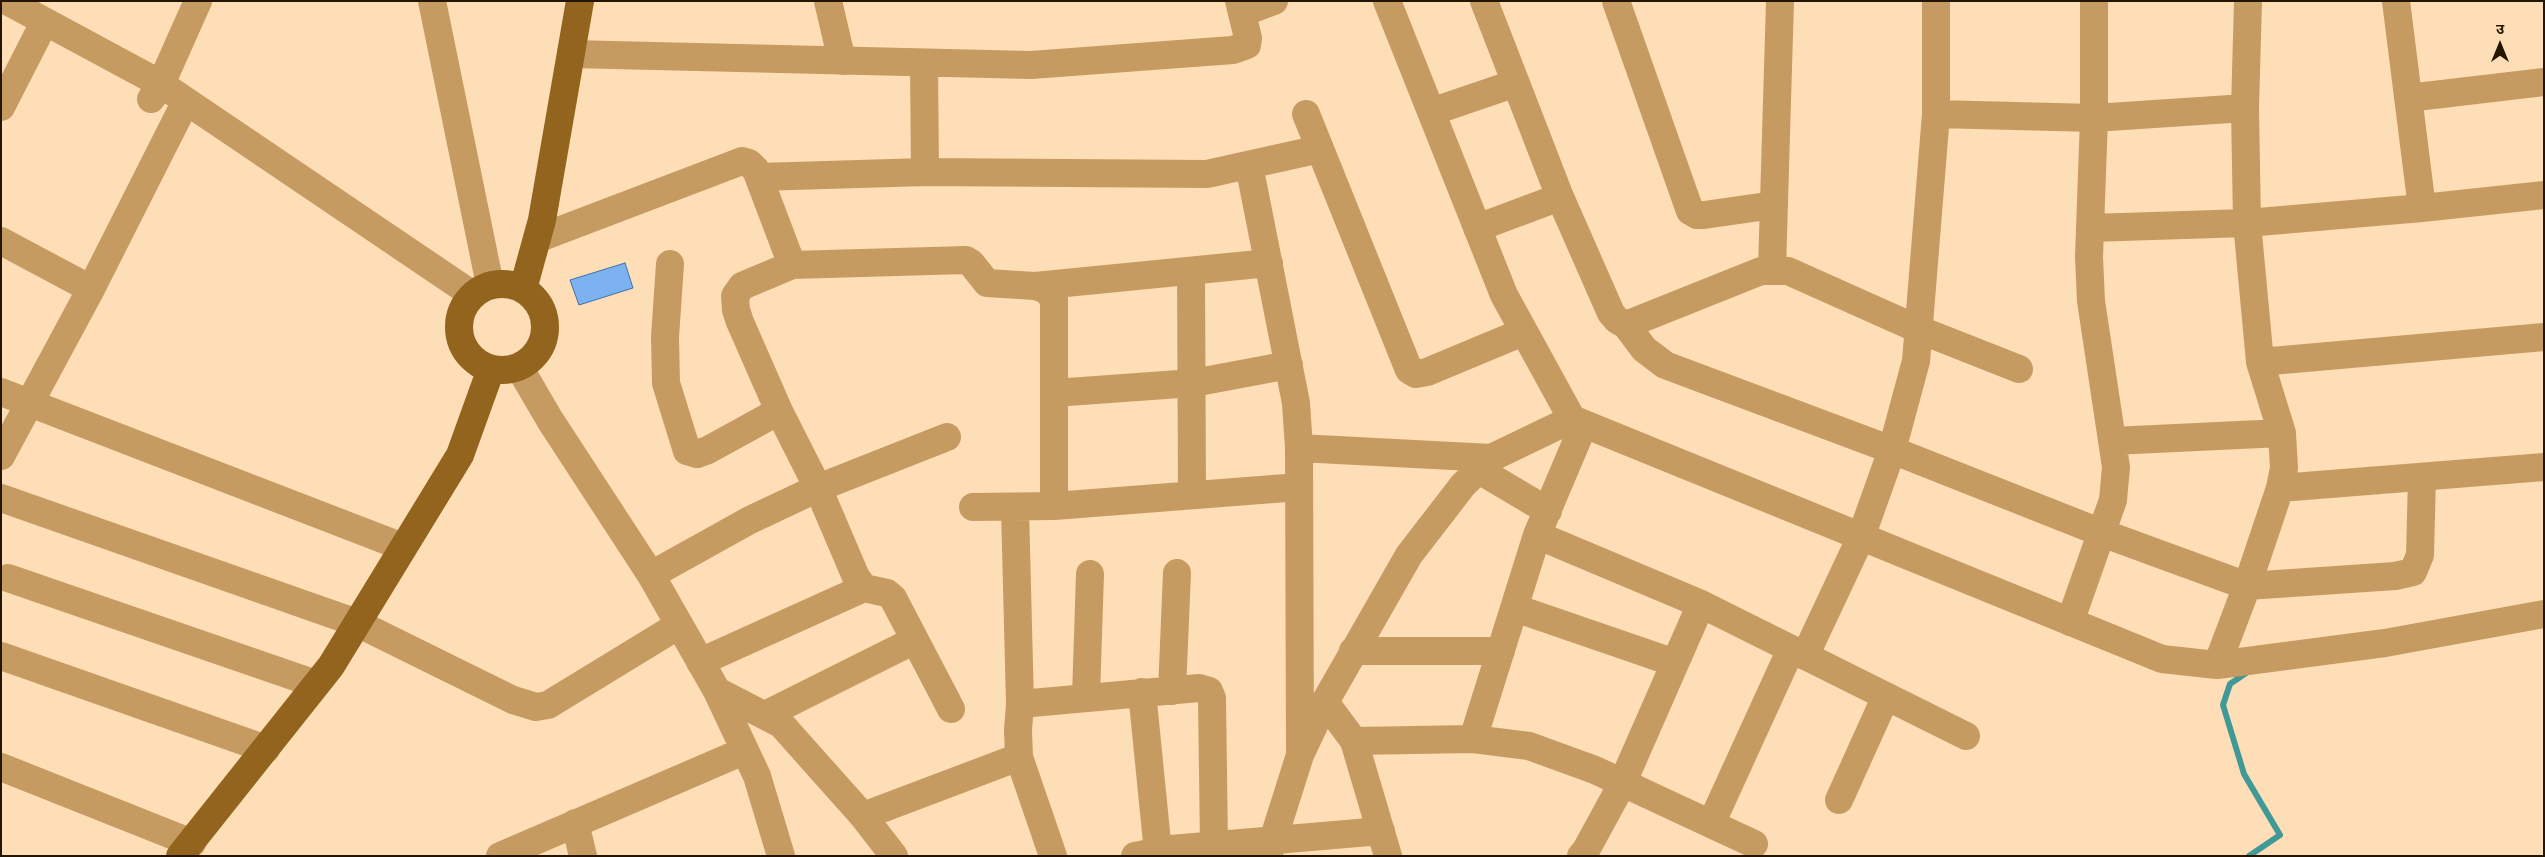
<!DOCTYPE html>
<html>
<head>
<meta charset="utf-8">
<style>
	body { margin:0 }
	#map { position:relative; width:2545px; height:857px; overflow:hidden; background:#fedeb6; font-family:Rubik,"Noto Sans Devanagari",sans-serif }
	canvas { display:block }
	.frame { position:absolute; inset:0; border:2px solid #241501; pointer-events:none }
	.north { position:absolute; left:2475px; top:20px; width:50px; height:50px; -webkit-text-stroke:4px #fedeb6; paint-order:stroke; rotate:0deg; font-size:14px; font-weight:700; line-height:20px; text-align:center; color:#241501 }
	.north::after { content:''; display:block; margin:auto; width:18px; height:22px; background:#241501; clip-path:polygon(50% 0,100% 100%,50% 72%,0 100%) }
</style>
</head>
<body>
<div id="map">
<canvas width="2545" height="857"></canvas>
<div class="frame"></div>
<div class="north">उ</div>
</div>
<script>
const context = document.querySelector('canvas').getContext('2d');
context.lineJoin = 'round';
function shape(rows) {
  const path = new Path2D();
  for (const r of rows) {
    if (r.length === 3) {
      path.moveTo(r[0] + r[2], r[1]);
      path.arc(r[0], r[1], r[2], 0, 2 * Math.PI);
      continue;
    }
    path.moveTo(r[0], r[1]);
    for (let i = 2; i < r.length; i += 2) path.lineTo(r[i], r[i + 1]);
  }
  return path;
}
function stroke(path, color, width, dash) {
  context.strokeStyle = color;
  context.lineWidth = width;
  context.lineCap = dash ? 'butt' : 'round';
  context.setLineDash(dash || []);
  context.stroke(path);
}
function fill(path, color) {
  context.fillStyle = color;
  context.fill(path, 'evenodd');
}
const stream = shape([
	[2249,856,2280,835,2244,774,2223,705,2230,684,2249,671]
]);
const building = shape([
	[625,263,633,288,579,305,570,280,625,263]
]);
const minor = shape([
	[7,1,161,84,473,295],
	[432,1,490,285],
	[828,1,842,61],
	[1387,1,1504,295,1572,419,2162,659,2217,665,2385,643,2544,614],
	[1484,1,1560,197,1611,313,1617,320,1626,325,1761,271,1788,271,1920,330,2019,369],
	[1616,1,1690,211,1697,215,1704,215,1774,205],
	[2396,1,2422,208],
	[1242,13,1274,1],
	[571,54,1031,65,1233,50,1247,45,1248,38,1239,1],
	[924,63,925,172],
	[2408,98,2544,82],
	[151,99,161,84,198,1],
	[1,107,44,23],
	[1431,112,1516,83],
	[1306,114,1409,370,1416,374,1427,372,1523,332],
	[1936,114,2094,118,2245,108],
	[1249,165,1296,403,1299,448,1300,755],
	[759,177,925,172,1207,174,1320,149],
	[1477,228,1560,197],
	[2090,228,2247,223,2422,208,2544,195],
	[537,239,742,161,749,163,756,170,792,265],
	[1,241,91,289],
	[670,264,665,337,666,383,687,451,697,454,708,450,779,411],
	[1772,269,1780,1],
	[1191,271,1192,494],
	[1035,286,1269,263],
	[1626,325,1644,349,1665,365,1892,450,2102,533,2247,586,2395,576,2413,572,2420,555,2422,477],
	[2260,362,2544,337],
	[519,367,550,420,651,575,717,691,757,776,781,856],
	[1,392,403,547],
	[1054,393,1193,383,1289,365],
	[2112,441,2282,433],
	[1299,448,1491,458],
	[1,456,91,289,186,101],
	[1479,470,1548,511],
	[2280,488,2544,467],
	[1,498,357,623,513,700,536,707,548,705,679,625],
	[973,507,1054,506,1299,487],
	[1015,508,1020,704,1018,730,1019,757,1053,856],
	[1537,535,1701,604,1966,736],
	[651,575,750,520,818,488,947,437],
	[8,578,316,684],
	[1515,608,1675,663],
	[2070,622,2113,500,2116,467,2091,301,2089,257,2094,118,2094,1],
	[1353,651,1501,651],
	[1,656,266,749],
	[1805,656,1861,537,1892,450,1916,361,1936,114,1936,1],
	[700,662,864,588],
	[2217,665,2247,586,2280,488,2284,468,2282,433,2260,362,2247,223,2245,108,2248,1],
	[717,691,781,724,863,816,894,856],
	[1172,691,1177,573],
	[1142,692,1158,852],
	[1086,696,1090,574],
	[1325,702,1354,741,1473,739,1529,746,1595,770,1754,844],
	[1020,704,1199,688,1209,691,1212,698,1214,845],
	[951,709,893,598,887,593,864,588,856,577,818,488,779,411,740,322,736,310,735,296,742,286,792,265,966,260,971,263,987,283,1035,286,1045,289,1054,299,1054,506],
	[765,715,915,640],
	[1473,739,1537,535,1584,424],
	[1354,741,1388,856],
	[1,767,192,843],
	[1839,800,1886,696],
	[863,816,1019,757],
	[575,823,583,856],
	[1711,824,1791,649],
	[500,856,744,751],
	[1135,856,1171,849,1381,831],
	[1268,856,1300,755,1325,702,1409,555,1463,485,1491,458,1572,419],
	[1581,856,1586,850,1622,784,1701,604]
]);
const major = shape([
	[502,327,43],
	[523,289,542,220,580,1],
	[180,856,331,666,460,455,491,369]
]);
stroke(stream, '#419997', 6);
fill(building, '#7db2f0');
stroke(building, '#3e70a9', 1);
stroke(minor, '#c69b62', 28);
stroke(major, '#92641d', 28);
</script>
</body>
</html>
